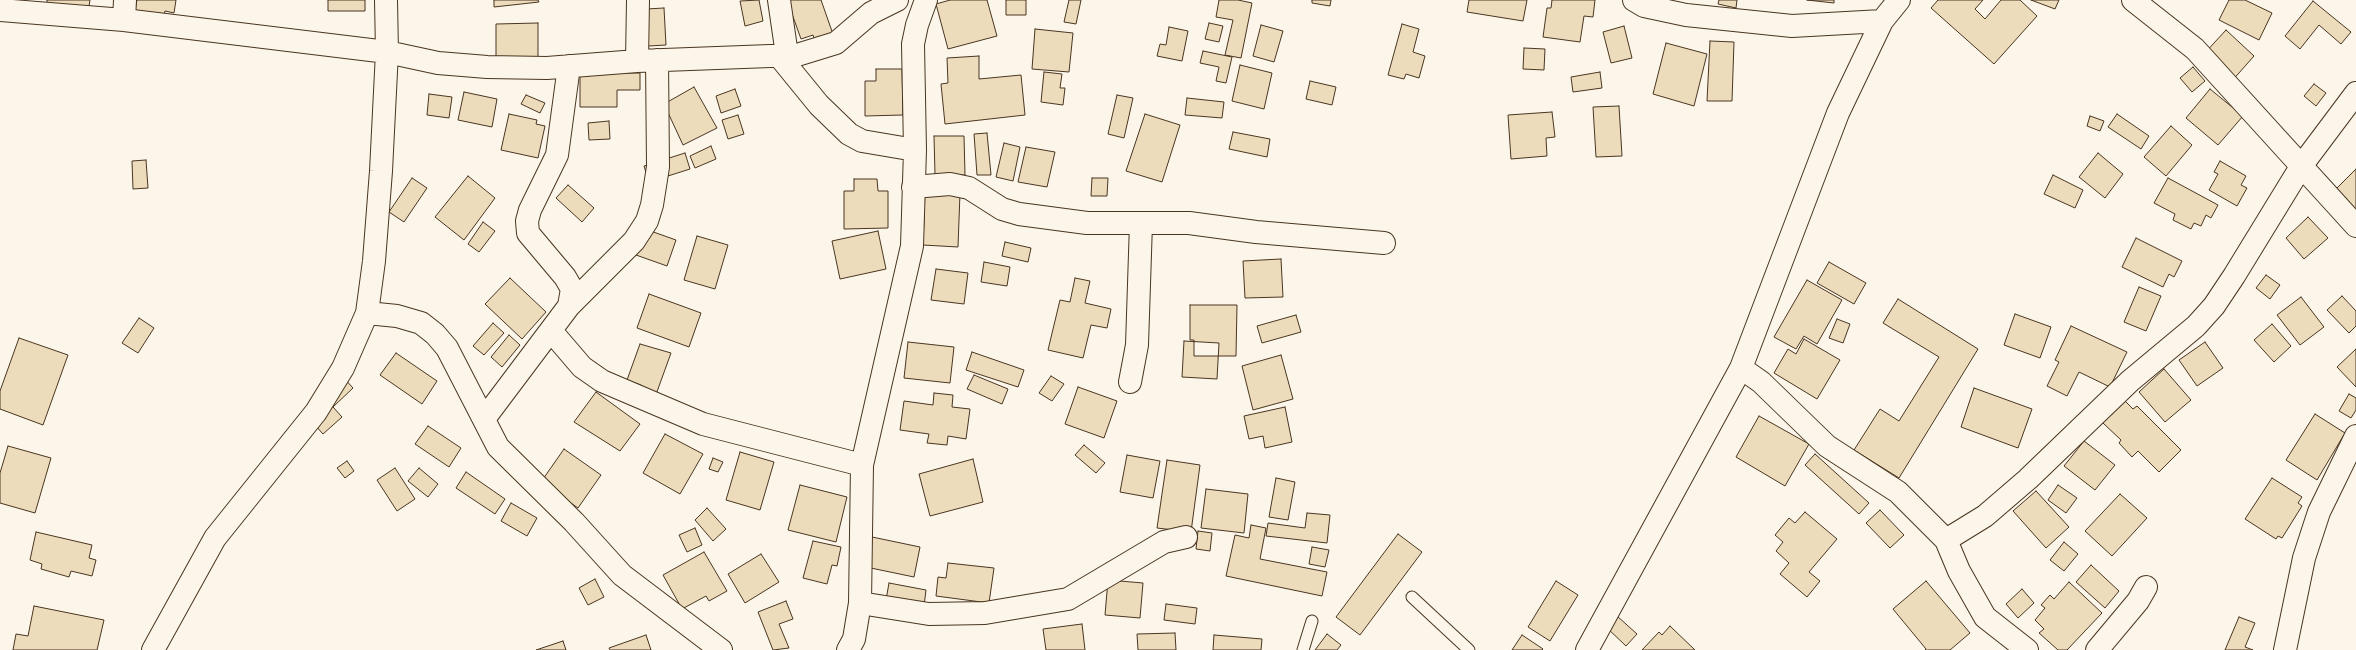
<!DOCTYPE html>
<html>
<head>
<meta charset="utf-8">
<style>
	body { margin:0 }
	canvas { display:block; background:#fbf6e9 }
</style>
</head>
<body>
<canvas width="2356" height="650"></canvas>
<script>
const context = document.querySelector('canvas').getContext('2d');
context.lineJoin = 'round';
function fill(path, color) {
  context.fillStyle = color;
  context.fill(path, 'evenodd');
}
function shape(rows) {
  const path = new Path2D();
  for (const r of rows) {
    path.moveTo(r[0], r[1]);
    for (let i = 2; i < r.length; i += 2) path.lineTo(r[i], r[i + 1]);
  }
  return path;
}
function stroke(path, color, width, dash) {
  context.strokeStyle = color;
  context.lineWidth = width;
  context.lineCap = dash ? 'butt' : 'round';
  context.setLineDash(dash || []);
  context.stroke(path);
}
const building = shape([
	[47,0,90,0,88,12,47,3,47,0],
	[137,0,176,0,174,13,165,11,164,15,135,10,137,0],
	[328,0,365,0,365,11,328,11,328,0],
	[494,0,538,0,539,2,494,7,494,0],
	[759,0,763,21,745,26,740,1,759,0],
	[787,0,821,0,834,37,816,44,813,35,801,39,787,0],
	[950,0,987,0,997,36,948,49,936,4,950,0],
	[1006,0,1026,0,1026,15,1006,15,1006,0],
	[1069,0,1081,0,1076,24,1064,22,1069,0],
	[1219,0,1238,0,1252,3,1241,58,1225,55,1233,20,1216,17,1219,0],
	[1312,0,1331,0,1330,6,1312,3,1312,0],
	[1469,0,1527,0,1523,21,1467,12,1469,0],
	[1552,0,1595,0,1593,17,1584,16,1580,42,1543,37,1547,8,1551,8,1552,0],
	[1719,0,1737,0,1736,8,1718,4,1719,0],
	[1807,0,1834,0,1834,3,1807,0],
	[1938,0,1983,0,1975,9,1985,19,2001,0,2020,0,2037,16,1994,64,1931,8,1938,0],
	[2031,0,2059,0,2055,9,2031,0],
	[2229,0,2245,0,2272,13,2259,40,2219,20,2229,0],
	[2313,1,2351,32,2341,44,2319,25,2300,49,2285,36,2313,1],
	[664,8,666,45,631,47,629,10,664,8],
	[538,23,538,59,496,60,496,24,538,23],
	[1209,23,1223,26,1219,42,1205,39,1209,23],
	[1402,24,1419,29,1413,52,1425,56,1419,78,1406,74,1404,79,1388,75,1402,24],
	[1261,25,1283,31,1274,62,1253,56,1261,25],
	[1624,26,1632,58,1611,63,1603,32,1624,26],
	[1169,27,1188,31,1182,61,1157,56,1160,44,1166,45,1169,27],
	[1035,29,1073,33,1069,72,1032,69,1035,29],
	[2226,30,2254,56,2231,82,2203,55,2226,30],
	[1710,41,1734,42,1732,101,1707,101,1710,41],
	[1666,43,1707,54,1694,106,1653,94,1666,43],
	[1524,48,1545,49,1544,70,1523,69,1524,48],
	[1203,51,1232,57,1226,83,1216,81,1219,67,1200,63,1203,51],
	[979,56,979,79,1021,75,1025,115,945,124,941,84,948,83,947,58,979,56],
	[1240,65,1272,73,1264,109,1232,101,1240,65],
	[2193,67,2205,81,2192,92,2180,78,2193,67],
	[876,69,902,69,903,115,865,116,865,81,876,81,876,69],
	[1044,72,1062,74,1060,88,1065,88,1063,105,1041,102,1044,72],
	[1600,72,1602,88,1573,92,1571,77,1600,72],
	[580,73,640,73,640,90,617,90,617,107,580,107,580,73],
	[1310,81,1336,87,1332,105,1306,99,1310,81],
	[2314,84,2326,93,2316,106,2304,96,2314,84],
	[694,87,717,128,683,145,664,104,694,87],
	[735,89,741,106,721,113,716,96,735,89],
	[2210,89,2243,116,2218,145,2186,118,2210,89],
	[464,92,497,99,492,127,458,120,464,92],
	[429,94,452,97,449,118,427,115,429,94],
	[526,95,545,103,540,113,521,104,526,95],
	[1117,95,1133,98,1124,138,1108,134,1117,95],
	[1187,98,1224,102,1222,118,1185,115,1187,98],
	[1619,106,1622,156,1596,157,1593,107,1619,106],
	[1552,112,1555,137,1546,138,1547,156,1511,159,1508,115,1552,112],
	[509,114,537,120,536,124,545,126,538,158,501,150,509,114],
	[1145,114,1180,125,1162,182,1126,171,1145,114],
	[2117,114,2149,136,2141,149,2108,127,2117,114],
	[738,115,744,134,728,139,722,120,738,115],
	[2090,116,2104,121,2100,131,2087,126,2090,116],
	[609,121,610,139,589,140,588,123,609,121],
	[2171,126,2192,145,2166,176,2144,157,2171,126],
	[1233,132,1270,139,1267,157,1229,149,1233,132],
	[987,133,991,175,977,175,974,134,987,133],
	[934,136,964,136,965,175,935,175,934,136],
	[1004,143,1020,147,1013,181,996,177,1004,143],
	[711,146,716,159,695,168,690,156,711,146],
	[1026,147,1055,152,1047,187,1018,182,1026,147],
	[685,153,690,169,649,182,644,166,685,153],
	[2098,153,2123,174,2105,198,2079,177,2098,153],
	[146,160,148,188,133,189,132,161,146,160],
	[2220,161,2246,176,2241,185,2247,188,2237,206,2209,190,2218,174,2214,172,2220,161],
	[2356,169,2356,213,2334,191,2356,169],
	[2053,175,2083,190,2075,208,2044,194,2053,175],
	[468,176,495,198,464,240,435,217,468,176],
	[412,178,427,188,404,222,389,212,412,178],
	[1092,178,1108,178,1107,196,1091,196,1092,178],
	[2168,178,2218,205,2211,218,2206,215,2201,226,2194,223,2191,229,2173,220,2175,214,2154,203,2168,178],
	[854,179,877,179,878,191,888,191,888,228,844,229,844,191,854,191,854,179],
	[568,185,594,208,582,222,556,198,568,185],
	[925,192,960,193,958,247,923,245,925,192],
	[2308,217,2328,238,2304,259,2286,238,2308,217],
	[483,222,495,231,479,252,468,244,483,222],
	[645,229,676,240,667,266,636,255,645,229],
	[878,231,886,269,840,279,832,241,878,231],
	[697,236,728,245,715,289,684,280,697,236],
	[2136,238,2182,261,2174,277,2169,274,2163,287,2122,267,2136,238],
	[1005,242,1031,248,1028,262,1002,256,1005,242],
	[1281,259,1283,297,1245,298,1243,261,1281,259],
	[984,262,1010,267,1007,286,981,282,984,262],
	[1829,262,1866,283,1854,304,1817,283,1829,262],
	[936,269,968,273,964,304,931,300,936,269],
	[2266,275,2280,285,2270,299,2256,288,2266,275],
	[510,278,546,312,522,339,485,304,510,278],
	[1075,278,1090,281,1085,303,1111,309,1107,328,1091,325,1083,358,1048,350,1060,300,1070,302,1075,278],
	[1807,280,1842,300,1817,344,1804,336,1796,349,1774,337,1807,280],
	[2139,287,2161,296,2146,331,2124,322,2139,287],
	[649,294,701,313,689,347,637,328,649,294],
	[2342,296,2356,311,2356,326,2349,333,2327,310,2342,296],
	[2301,297,2324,327,2300,345,2277,315,2301,297],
	[1898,299,1978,349,1899,478,1854,450,1880,409,1899,421,1939,357,1883,323,1898,299],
	[1190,305,1237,305,1236,356,1194,356,1194,340,1190,340,1190,305],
	[2015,314,2051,327,2040,358,2004,345,2015,314],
	[1296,315,1301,332,1262,343,1257,326,1296,315],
	[139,318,154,328,138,353,122,343,139,318],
	[1837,319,1850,324,1843,343,1829,338,1837,319],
	[493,323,504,333,484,355,473,346,493,323],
	[2272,324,2291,346,2274,362,2254,340,2272,324],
	[2071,326,2127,352,2110,387,2079,372,2067,396,2047,386,2059,362,2055,360,2071,326],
	[509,335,520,345,502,367,491,357,509,335],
	[19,338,68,355,43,425,0,409,0,391,19,338],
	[1804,339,1840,360,1817,399,1774,373,1788,349,1796,354,1804,339],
	[1184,341,1219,343,1217,379,1182,377,1184,341],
	[908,342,954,347,950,383,904,378,908,342],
	[2205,342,2223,368,2197,386,2179,360,2205,342],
	[640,344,671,353,654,400,637,393,641,385,627,380,640,344],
	[2356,349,2356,387,2337,367,2356,349],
	[972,352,1024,370,1018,387,966,370,972,352],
	[396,353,437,381,422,404,380,375,396,353],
	[1281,355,1293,399,1253,410,1242,366,1281,355],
	[2164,369,2191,400,2165,422,2139,392,2164,369],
	[974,375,1008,389,1002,404,967,389,974,375],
	[1051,376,1064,384,1052,401,1039,393,1051,376],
	[343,377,353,388,333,407,342,417,323,434,304,413,343,377],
	[1078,387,1117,401,1104,438,1065,424,1078,387],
	[1974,388,2032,409,2018,448,1961,427,1974,388],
	[596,392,640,424,620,451,574,422,596,392],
	[934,393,953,395,952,407,970,409,966,439,948,436,947,445,927,443,929,434,900,430,904,401,933,405,934,393],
	[2349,394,2356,398,2356,410,2351,418,2339,411,2349,394],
	[2125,401,2133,409,2137,406,2181,450,2159,472,2138,451,2132,457,2119,443,2121,440,2103,423,2125,401],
	[1285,407,1292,442,1265,448,1263,436,1249,439,1244,416,1285,407],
	[2315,414,2345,433,2317,480,2286,460,2315,414],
	[1759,416,1809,444,1785,486,1736,457,1759,416],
	[428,426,461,448,449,467,415,444,428,426],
	[665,434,703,454,680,494,643,473,665,434],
	[2084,441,2115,465,2095,490,2064,466,2084,441],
	[1084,445,1105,463,1096,473,1075,455,1084,445],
	[8,446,51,458,35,513,0,503,0,473,8,446],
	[564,449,601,475,578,508,541,482,564,449],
	[740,452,774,462,760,510,726,500,740,452],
	[1815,454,1869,503,1859,514,1805,465,1815,454],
	[1127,455,1160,461,1153,498,1120,492,1127,455],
	[713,458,723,462,718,472,709,469,713,458],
	[973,459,983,502,930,516,919,474,973,459],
	[1167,460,1200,465,1191,532,1157,528,1167,460],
	[347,461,354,471,345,478,337,468,347,461],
	[395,468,415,499,397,511,377,480,395,468],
	[419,468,438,484,428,497,408,481,419,468],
	[466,472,505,499,495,514,456,488,466,472],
	[1276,478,1295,482,1288,520,1269,517,1276,478],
	[2272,478,2302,497,2298,503,2302,506,2282,538,2278,536,2276,539,2245,519,2272,478],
	[800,485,847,497,836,542,788,530,800,485],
	[2058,485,2077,498,2066,513,2048,500,2058,485],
	[1206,489,1248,494,1244,533,1201,528,1206,489],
	[2036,491,2069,527,2046,548,2013,511,2036,491],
	[2120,494,2147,518,2112,556,2085,531,2120,494],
	[511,503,537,518,527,536,501,521,511,503],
	[707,508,726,529,713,541,695,520,707,508],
	[1880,510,1904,535,1890,548,1866,523,1880,510],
	[1805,512,1837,539,1809,572,1820,581,1807,597,1780,574,1789,563,1776,551,1783,542,1775,535,1789,518,1795,523,1805,512],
	[1307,513,1330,515,1327,543,1266,536,1268,523,1305,528,1307,513],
	[1251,525,1266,528,1260,559,1327,572,1322,596,1226,576,1235,535,1249,538,1251,525],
	[695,528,702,545,687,552,679,535,695,528],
	[1198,531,1212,533,1210,551,1196,549,1198,531],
	[36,532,92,545,89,558,96,560,92,576,71,571,69,577,41,569,42,564,30,560,36,532],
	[1398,534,1422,552,1360,635,1336,617,1398,534],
	[872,537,920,547,914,577,866,567,872,537],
	[813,541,841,547,837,566,832,565,827,584,803,578,813,541],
	[2064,542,2078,554,2064,571,2050,560,2064,542],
	[1312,547,1329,550,1325,567,1309,564,1312,547],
	[704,552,727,591,709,601,706,596,682,609,663,575,704,552],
	[761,554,779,582,745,603,728,574,761,554],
	[948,563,994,568,989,603,936,596,938,577,946,578,948,563],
	[2091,565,2119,591,2105,608,2076,582,2091,565],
	[595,579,604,597,588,605,579,588,595,579],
	[1108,580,1143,583,1140,618,1105,615,1108,580],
	[1556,581,1578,595,1550,641,1528,627,1556,581],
	[1926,581,1970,633,1950,650,1925,650,1926,649,1893,609,1926,581],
	[2069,582,2102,613,2067,650,2058,650,2039,633,2044,629,2035,620,2045,608,2041,605,2050,595,2054,599,2069,582],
	[889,583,926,590,924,606,886,600,889,583],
	[2022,589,2034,603,2018,618,2006,604,2022,589],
	[786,601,793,619,779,624,789,648,773,650,758,612,786,601],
	[1166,604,1197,608,1195,624,1164,620,1166,604],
	[34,606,104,620,97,650,13,650,16,634,28,636,34,606],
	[1617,616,1637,634,1626,646,1606,627,1617,616],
	[2239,617,2255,623,2245,647,2253,650,2225,650,2239,617],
	[1082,624,1085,650,1046,650,1043,629,1082,624],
	[1670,626,1695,650,1642,650,1659,632,1662,635,1670,626],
	[1175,633,1176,650,1138,650,1137,634,1175,633],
	[1327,634,1341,645,1337,650,1315,650,1327,634],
	[646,635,651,650,610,650,609,648,646,635],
	[1214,635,1262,639,1261,650,1213,650,1214,635],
	[1522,635,1543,649,1542,650,1512,650,1522,635],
	[563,641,566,650,536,650,563,641]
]);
const lane = shape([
	[1412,597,1469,650],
	[1303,650,1312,621]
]);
const street = shape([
	[779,0,787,55],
	[1634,0,1644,6,1686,15,1792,26,1882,21],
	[2133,0,2195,49,2356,226],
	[0,10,124,20,387,52,438,63,487,67,547,68,637,61,797,55,836,43,871,13,897,0],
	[124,20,125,0],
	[779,56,819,105,849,134,862,141,915,150],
	[637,61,638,0],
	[913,187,950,184,969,188,1002,209,1019,214,1087,223,1189,223,1256,232,1384,243],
	[569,306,634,241,647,221,652,205,658,167,657,60],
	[367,313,397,316,421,323,435,334,447,348,498,447,574,522,622,575,721,650],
	[552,332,582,367,602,381,703,424,862,465],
	[1741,368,1761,382,1827,446,1898,492,1946,540,1959,571,1985,617,2027,650],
	[1130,382,1137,345,1141,223],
	[484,419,569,306,572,289,565,277,528,233,527,221,530,210,557,155,569,66],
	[1946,540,1985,516,2028,479,2130,381,2196,326,2214,306,2234,276,2302,165,2356,93],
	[860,603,929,614,985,613,1068,599,1164,542,1186,537],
	[153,650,215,538,316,412,343,368,367,313,374,261,381,171,387,52,386,0],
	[848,650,854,639,860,603,862,465,912,246,915,150,913,44,917,25,926,0],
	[1587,650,1741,368,1838,113,1882,21,1899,0],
	[2097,650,2138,601,2146,587],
	[2285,650,2304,558,2319,512,2356,436]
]);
fill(building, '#ecdcbc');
stroke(building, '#4a3520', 1);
stroke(lane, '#4a3520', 13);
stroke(street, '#4a3520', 24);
stroke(lane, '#fbf6e9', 11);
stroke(street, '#fbf6e9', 22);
</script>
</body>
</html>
